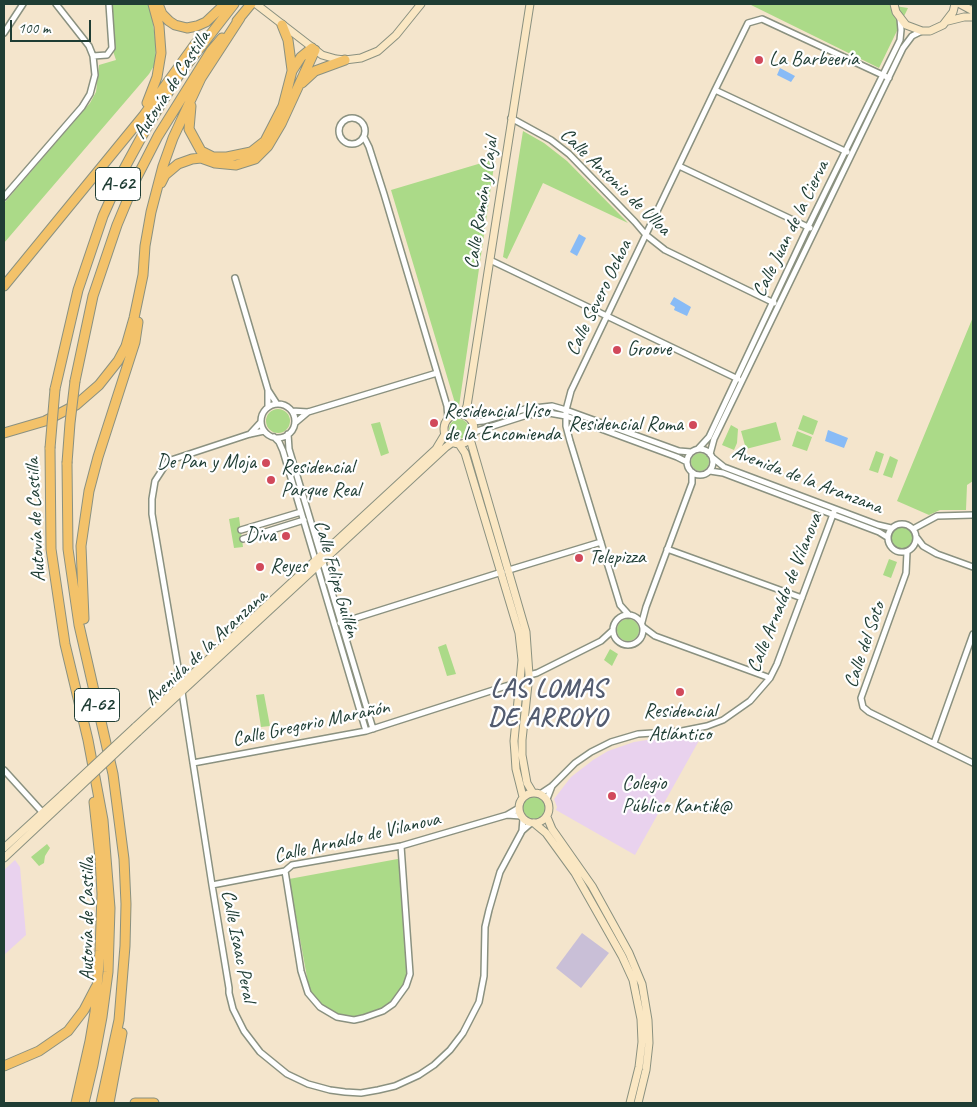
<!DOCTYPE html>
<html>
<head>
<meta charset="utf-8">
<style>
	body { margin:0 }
	#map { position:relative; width:977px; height:1107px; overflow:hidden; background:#f4e5cc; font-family:Caveat,sans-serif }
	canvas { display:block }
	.frame { position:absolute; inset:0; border:5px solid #1f3d34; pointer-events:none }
	.scale { position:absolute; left:10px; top:20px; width:81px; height:22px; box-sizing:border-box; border:2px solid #1f3d34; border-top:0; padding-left:6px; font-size:15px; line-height:18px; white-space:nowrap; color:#1f3d34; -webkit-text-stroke:4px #fff; paint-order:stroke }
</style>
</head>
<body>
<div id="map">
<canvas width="977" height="1107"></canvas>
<div class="frame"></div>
<div class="scale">100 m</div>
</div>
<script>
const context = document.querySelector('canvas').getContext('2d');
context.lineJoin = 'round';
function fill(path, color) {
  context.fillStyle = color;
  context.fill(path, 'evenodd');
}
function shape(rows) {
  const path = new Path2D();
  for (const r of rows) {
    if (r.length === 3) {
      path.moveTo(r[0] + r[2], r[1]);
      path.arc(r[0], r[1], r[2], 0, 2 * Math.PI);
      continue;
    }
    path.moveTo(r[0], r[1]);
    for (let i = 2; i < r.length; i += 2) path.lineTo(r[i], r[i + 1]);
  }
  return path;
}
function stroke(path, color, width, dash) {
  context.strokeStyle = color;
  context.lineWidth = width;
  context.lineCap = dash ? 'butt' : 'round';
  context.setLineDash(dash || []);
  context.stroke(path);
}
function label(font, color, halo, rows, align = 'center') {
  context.font = font + ' Caveat,sans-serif';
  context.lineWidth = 4.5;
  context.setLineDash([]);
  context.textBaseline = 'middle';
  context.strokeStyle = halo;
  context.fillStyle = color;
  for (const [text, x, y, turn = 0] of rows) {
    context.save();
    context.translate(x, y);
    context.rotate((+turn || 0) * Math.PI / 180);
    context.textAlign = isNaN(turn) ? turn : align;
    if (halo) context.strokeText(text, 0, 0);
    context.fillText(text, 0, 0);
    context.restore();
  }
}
const built = shape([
	[701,737,635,855,556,810,557,807,554,799,571,777,593,760,608,751,634,742,647,740,684,740],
	[15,860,20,867,26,935,4,955,4,870]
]);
const industrial = shape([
	[582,933,609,953,581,988,556,968]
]);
const green = shape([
	[108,4,150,4,156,44,155,64,149,74,4,243,4,203,90,103,96,92,99,65,116,60,112,48],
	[749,4,882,4,908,8,879,68],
	[523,131,544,143,567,161,628,223,543,183,507,259,503,257],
	[495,159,458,413,391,190],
	[973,317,973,481,967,485,966,510,940,510,929,515,897,501],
	[278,421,12],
	[803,415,818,421,813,435,798,429],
	[459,429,10],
	[380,422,389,453,381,456,371,424],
	[776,422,781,440,746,449,741,431],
	[731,425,738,429,737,443,734,450,722,445],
	[797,431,812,437,807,451,792,446],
	[876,451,884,454,878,473,869,470],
	[700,462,9],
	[890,456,898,460,892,478,883,475],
	[239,517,243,547,234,548,229,519],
	[902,538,12],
	[889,559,897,562,891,578,883,575],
	[628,630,11],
	[446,644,456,674,447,676,438,647],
	[610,649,618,654,612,666,604,660],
	[264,694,270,726,261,727,256,695],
	[534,808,11],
	[47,844,50,848,45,856,44,863,39,866,31,857],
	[403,858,407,973,404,983,392,1002,382,1009,360,1017,341,1016,327,1009,314,997,309,988,289,879]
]);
const water = shape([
	[780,68,795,76,791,82,777,75],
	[579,234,586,238,577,256,570,252],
	[674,297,691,307,687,316,674,310,675,307,670,304],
	[828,430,848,438,844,448,825,441]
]);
const street = shape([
	[4,33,23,4],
	[93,56,107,55,112,48,109,4],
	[715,90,847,152],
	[352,131,13],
	[511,118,551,140,569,154,635,222,646,235,665,250,774,303],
	[364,137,369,147,384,194,447,406,448,419],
	[679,166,810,228],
	[4,197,82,107,90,94,95,75,93,56,89,46,56,4],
	[490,260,738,379],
	[235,278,268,390,277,404],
	[278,421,17],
	[268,407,268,390],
	[448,407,454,415],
	[292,411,308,412,437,373],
	[472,422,483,421,525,409,552,406,566,410,679,451,691,452],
	[295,423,308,412],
	[474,432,527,415,549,413,566,416,677,457,687,462],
	[250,434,261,422],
	[288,434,289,449,373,729],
	[274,437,279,442,283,451,366,731],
	[698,449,709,437,808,227,900,40,901,30,900,19],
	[700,462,13],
	[710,454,714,439,903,48,912,36,922,31],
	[713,458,724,467,878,525,891,528],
	[710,471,723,473,879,532,887,537],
	[902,538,14],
	[913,529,937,516,973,515],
	[241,530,301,512],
	[917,538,923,546,937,554,973,567],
	[243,539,304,520],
	[667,549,802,598],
	[907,552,906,573,861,698,863,707,869,712,973,763],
	[509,570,601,542],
	[628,630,15],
	[629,615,620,605,570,441,566,426,566,410,571,391,715,90,748,23,762,19,889,78],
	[642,622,646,607,692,483,692,472],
	[340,623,502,572],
	[643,627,655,636,770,678],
	[529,675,537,673,601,641,613,630],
	[181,685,152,514,152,499,155,481,168,461,250,434,264,431],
	[182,692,212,885,229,988,229,993,233,1009,244,1031,260,1052,287,1074,308,1084,330,1090,345,1092,361,1093,378,1090,395,1086,419,1075,434,1065,450,1050,463,1033,479,1002,484,976,485,927,489,910,500,872,522,831,531,823],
	[934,743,973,634],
	[193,763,366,731,506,686,521,683],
	[4,770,44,814],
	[540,794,552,786,575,763,591,752,611,742,638,734,682,731,707,726,723,720,750,701,770,678,777,664,835,509],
	[547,799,552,786],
	[507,815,521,816],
	[522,831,523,819],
	[285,871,301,971,308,993,320,1007,337,1017,354,1020,363,1018,383,1011,393,1004,406,986,410,974,401,846],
	[212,885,285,871,292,865,401,846,507,815,519,808]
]);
const secondary = shape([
	[256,4,322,55,336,59,345,60,361,58,378,51,396,35,421,4],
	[894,4,896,12,906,25,922,31,930,31,943,25,953,12,955,4],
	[960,4,973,11],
	[948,21,964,17,973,17],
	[459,429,15],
	[463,415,467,406,530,4],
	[470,439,526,632,529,675,522,740,522,755,527,783,533,793],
	[459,444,465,453,519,633,522,660,514,741,515,754,516,769,523,797],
	[135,727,436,449,445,434],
	[138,732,446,447,453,442],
	[534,808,15],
	[547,817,552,829,592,886,629,953,642,984,648,1020,649,1043,646,1070,638,1103],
	[534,823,546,833,575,873,622,956,633,980,641,1019,642,1042,639,1067,630,1103],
	[4,848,63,794],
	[4,858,68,798]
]);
const highway = shape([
	[158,4,162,14,169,21,175,25,187,28,197,26,206,22,225,4],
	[237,21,251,4],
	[282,25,288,40,292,70],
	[302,83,315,71,345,60],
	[147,103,157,77,161,53,159,26,153,4],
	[191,106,189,129,201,151,213,157,227,157,251,152,265,141,283,106,292,71,301,57,312,48],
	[161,183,165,175,178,164,192,159,201,158,215,163,236,165,255,159,268,146,281,124,315,50],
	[4,286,144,115,196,43],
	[75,381,93,296,117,225,137,177,158,136,211,51,222,38],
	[55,389,78,290,103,216,124,169,148,125,179,75,234,4],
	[4,433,45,421,76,405,99,385,118,361,126,346,134,318,143,275,145,246,151,212,163,166,173,138,201,78,240,18],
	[50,448,51,549,65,644,88,740,103,820,110,908,108,972,102,1017,93,1065,84,1103],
	[67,463,68,549,79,625,113,774,124,859,126,904,125,946,119,1020,101,1103],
	[84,619,81,546,89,491,98,457,135,342,138,322],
	[4,1066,39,1051,68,1031,84,1010,96,987],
	[76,1103,90,1041,95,1012,100,951,102,894,100,858,94,802],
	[109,1103,122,1033],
	[135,1103,154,1103]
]);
const secondaryBridge = shape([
	[63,794,135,727],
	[68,798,138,732]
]);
const highwayBridge = shape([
	[50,448,55,389],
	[67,463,70,423,75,381]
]);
const markers = [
	[759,60,5,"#d1495b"],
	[617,350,5,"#d1495b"],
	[434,423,5,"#d1495b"],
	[693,425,5,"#d1495b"],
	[266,463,5,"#d1495b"],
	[271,480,5,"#d1495b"],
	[286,536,5,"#d1495b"],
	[579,558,5,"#d1495b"],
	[260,567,5,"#d1495b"],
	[680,692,5,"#d1495b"],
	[612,796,5,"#d1495b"]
];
const shields = [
	[118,184,45],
	[97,705,45]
];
const shieldNames = [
	["A-62",118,184],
	["A-62",97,705]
];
const poiNames = [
	["La Barbeería",769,60],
	["Groove",627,350],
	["Residencial Viso",444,412],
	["de la Encomienda",444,435],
	["Residencial Roma",683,425,"right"],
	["De Pan y Moja",256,463,"right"],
	["Residencial",281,468],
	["Parque Real",281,491],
	["Diva",276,536,"right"],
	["Telepizza",589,558],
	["Reyes",270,567],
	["Residencial",680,712,"center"],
	["Atlántico",680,735,"center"],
	["Colegio",622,784],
	["Público Kantik@",622,807]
];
const streetNames = [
	["Autovía de Castilla",172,85,-57],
	["Calle Antonio de Ulloa",615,182,44],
	["Calle Ramón y Cajal",482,203,-81],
	["Calle Juan de la Cierva",791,229,-64],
	["Calle Severo Ochoa",599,298,-64],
	["Avenida de la Aranzana",807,480,21],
	["Autovía de Castilla",36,520,-93],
	["Calle Felipe Guillén",336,579,74],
	["Calle Arnaldo de Vilanova",785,593,-68],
	["Calle del Soto",865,645,-71],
	["Avenida de la Aranzana",206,648,-43],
	["Calle Gregorio Marañón",311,724,-12],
	["Calle Arnaldo de Vilanova",357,838,-13],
	["Autovía de Castilla",88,919,-90],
	["Calle Isaac Peral",238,946,79]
];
const districtNames = [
	["LAS LOMAS",548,689],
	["DE ARROYO",548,718]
];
fill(built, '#e9d2ee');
fill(industrial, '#c9bfd7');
fill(green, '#abda88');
fill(water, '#88bbf6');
stroke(street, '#8a9180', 8);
stroke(secondary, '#8a9180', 9);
stroke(highway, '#8a9180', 11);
stroke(street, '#fff', 5);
stroke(secondary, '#fae7c3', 7);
stroke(highway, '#f3c26a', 9);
stroke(secondaryBridge, '#8a9180', 9, []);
stroke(highwayBridge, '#8a9180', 11, []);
stroke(secondaryBridge, '#fae7c3', 7);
stroke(highwayBridge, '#f3c26a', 9);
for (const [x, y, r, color] of markers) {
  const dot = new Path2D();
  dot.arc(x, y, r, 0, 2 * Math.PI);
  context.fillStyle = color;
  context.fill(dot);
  stroke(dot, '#fff', 2);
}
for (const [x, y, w] of shields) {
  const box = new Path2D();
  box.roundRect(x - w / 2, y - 16.5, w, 33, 4);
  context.fillStyle = '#fff';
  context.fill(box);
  stroke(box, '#1f3d34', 1);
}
label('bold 19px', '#1f3d34', null, shieldNames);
label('20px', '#1f3d34', '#fff', poiNames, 'left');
label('20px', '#1f3d34', '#fff', streetNames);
context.letterSpacing = '1px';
label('bold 25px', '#535c70', '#fff', districtNames);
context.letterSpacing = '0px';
</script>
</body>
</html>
